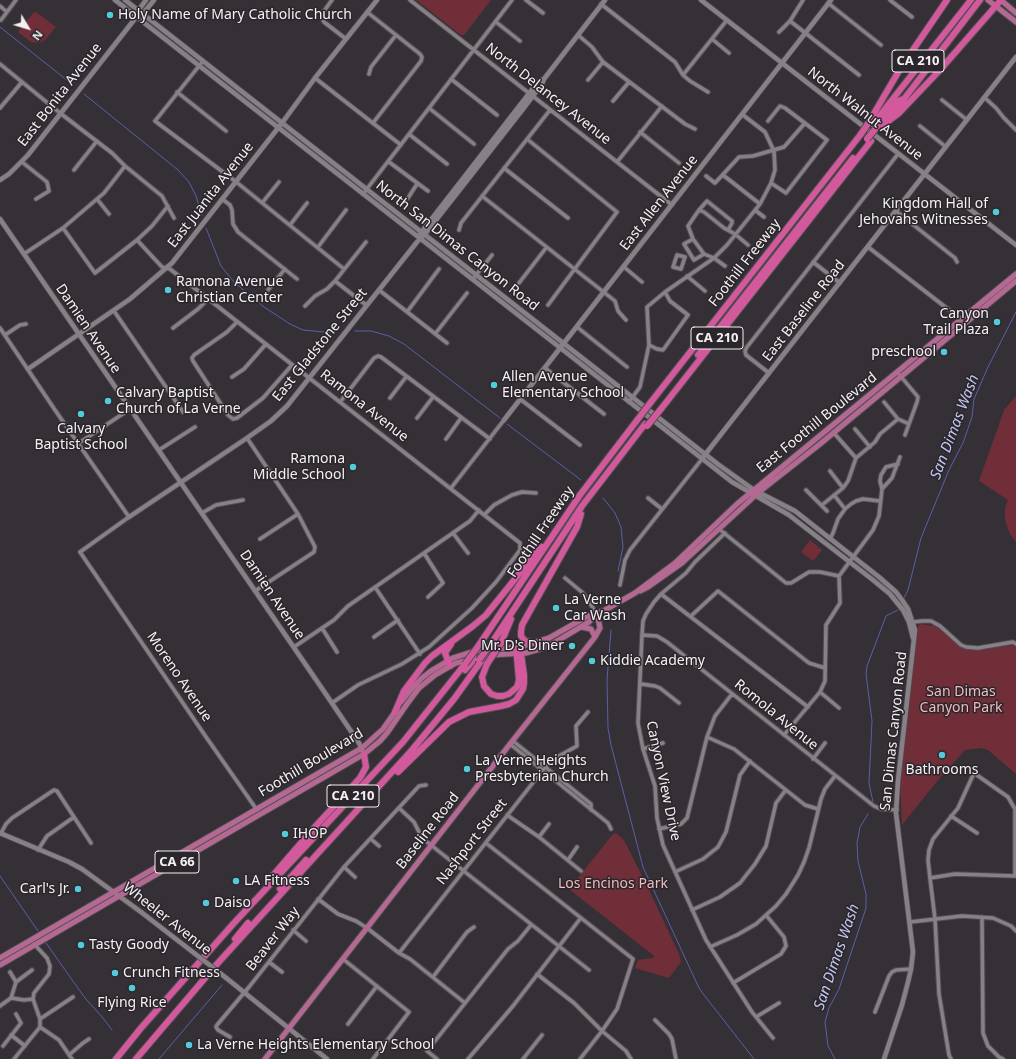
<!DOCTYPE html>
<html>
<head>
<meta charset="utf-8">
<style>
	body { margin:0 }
	#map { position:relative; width:1016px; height:1059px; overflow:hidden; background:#353035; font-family:"Noto Sans",sans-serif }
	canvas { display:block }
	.north { position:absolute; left:8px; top:8px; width:40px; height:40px; -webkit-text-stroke:3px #2b262b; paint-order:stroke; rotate:128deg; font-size:11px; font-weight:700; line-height:16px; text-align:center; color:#f4f1f4 }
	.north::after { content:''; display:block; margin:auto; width:14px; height:18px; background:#f4f1f4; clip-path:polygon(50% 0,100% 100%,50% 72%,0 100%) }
</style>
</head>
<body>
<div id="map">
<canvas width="1016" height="1059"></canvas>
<div class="north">N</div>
</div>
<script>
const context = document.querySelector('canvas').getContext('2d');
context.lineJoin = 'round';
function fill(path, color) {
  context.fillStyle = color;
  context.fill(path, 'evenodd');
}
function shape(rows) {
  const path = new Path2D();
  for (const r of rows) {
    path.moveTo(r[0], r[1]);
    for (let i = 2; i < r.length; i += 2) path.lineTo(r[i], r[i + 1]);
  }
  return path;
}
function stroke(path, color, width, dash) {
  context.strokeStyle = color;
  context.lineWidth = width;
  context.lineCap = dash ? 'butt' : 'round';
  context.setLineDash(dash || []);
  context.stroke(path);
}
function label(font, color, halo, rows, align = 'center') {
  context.font = font + ' "Noto Sans",sans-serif';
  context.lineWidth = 3;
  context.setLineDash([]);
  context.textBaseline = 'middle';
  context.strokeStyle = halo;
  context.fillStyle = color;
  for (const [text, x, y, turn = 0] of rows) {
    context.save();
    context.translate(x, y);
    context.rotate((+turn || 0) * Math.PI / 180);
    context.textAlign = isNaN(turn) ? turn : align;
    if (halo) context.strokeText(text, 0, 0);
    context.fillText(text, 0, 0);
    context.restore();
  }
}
const green = shape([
	[416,0,491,0,464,35,461,35],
	[36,12,56,27,45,40,40,43,31,42,18,32,33,13],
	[1016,396,1016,542,1010,534,1005,520,1005,508,1008,500,979,481,1004,410],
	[810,540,822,550,813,561,801,552],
	[921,624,934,626,941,630,962,647,969,650,977,650,1011,645,1016,647,1016,774,988,750,981,748,965,750,938,780,902,825,900,777,909,710,918,626],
	[616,833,624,840,651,894,679,954,681,962,669,978,635,968,638,960,653,958,654,956,569,889,613,834]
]);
const stream = shape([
	[0,27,73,85],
	[84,94,178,170,189,182,196,196,202,216],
	[206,228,221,266,234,282,264,307,290,324,303,330,335,333],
	[355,331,371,331,389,336,404,344,500,418],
	[507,424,581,480],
	[603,498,615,513,621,527,623,547,618,571],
	[904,598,908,590,921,538,949,470,963,443,972,417,974,399,988,367,1016,312],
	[611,630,607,680,608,728,611,745,643,867,699,988,704,995,754,1059],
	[873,802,869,783,872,721,866,674,867,666,886,616,898,610],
	[0,876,38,931],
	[46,943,85,998,103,1018,112,1030],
	[159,1059,222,985],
	[835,1059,828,1046,825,1022,829,1008,839,989,866,908,866,894,858,861,857,843,860,827,868,814]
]);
const street = shape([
	[332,0,324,11,321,17,324,22,346,39],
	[410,0,672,205],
	[526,0,543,13],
	[803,0,790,21,859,75],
	[890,0,912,17],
	[828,3,881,45],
	[601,4,675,62,683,75,690,81,708,92],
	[0,6,7,12],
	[367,12,420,54,422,57,421,61,373,123],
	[1,20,16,0],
	[496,22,520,41],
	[779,32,790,21],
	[578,35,592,47,603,62,685,124,695,129],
	[712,39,729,53],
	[203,61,155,121,235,181,344,269],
	[0,64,60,113,112,153,125,166,162,196,174,218],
	[369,74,371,67,396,35],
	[683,75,727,20],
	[315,78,401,145],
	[451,79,497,115],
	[588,80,603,62],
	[177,92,226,131],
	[985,98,996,108,1004,118,1016,130],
	[942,100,967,120],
	[613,101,629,82],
	[0,108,22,82],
	[429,108,474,144],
	[768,121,780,106,785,108,827,140,786,193,771,183],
	[920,126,946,147],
	[640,132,679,163],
	[410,135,447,164],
	[527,139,617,212,548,305],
	[22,162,47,182,49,191,36,199],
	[389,162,428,191],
	[617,162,662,106],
	[504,168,568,218],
	[74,170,97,141],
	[723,175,760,204],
	[706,176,715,183,739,157,753,156,784,147,805,123],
	[363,194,512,0],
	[482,196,615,301,618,311,626,320],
	[408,198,417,184],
	[97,199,109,214],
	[222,199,230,205,232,210,233,224,238,232,297,279],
	[262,203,279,182],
	[699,210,704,212,724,228,735,234,748,245],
	[755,210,764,217],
	[896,211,955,258,957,262],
	[290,225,307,203],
	[63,228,95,273,137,240,152,226,168,206],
	[459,230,461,223,550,110],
	[693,239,684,244,694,260,704,254],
	[137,240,162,267,170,269,520,543,520,550,496,582,472,608,429,647,402,664,358,685,332,703],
	[318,247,346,210],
	[868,247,962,320],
	[24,254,63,228,97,199,104,193,125,166],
	[677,255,685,257,681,269,673,267,677,255],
	[813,262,840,283],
	[725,266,714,258,704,254,693,239,688,226,699,210,707,201,732,221,732,223,728,230],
	[624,267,642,282],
	[687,276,705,291],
	[473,279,492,255],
	[335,281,366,305],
	[519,283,546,248],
	[268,290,285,269],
	[379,290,447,343],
	[305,306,315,296,327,289,335,281,366,242],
	[114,311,183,412],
	[407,312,439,269],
	[237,322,227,332,194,355,192,358,193,361,228,415,233,419,237,418,263,398,292,365],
	[577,327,627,367],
	[0,328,55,410,129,517,80,552,204,734,257,810],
	[173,328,198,309,208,299],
	[435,334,467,293],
	[5,335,20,325,26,324],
	[649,345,657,349,663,350,688,315,670,301,665,292],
	[545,368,604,414],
	[769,373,746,355,745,351,747,347,898,154],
	[898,373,918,397,917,402,905,435],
	[232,377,244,369,266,344],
	[390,398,406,377],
	[520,399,580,445],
	[341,401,374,358,378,356,381,357,490,439],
	[629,402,640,387,649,345,647,307,665,292,714,258,727,245,760,204,771,183,775,170,774,151,765,132,743,115],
	[884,402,898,419,909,424],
	[417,418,433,397],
	[855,429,870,447],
	[833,432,856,458],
	[247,438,298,514,315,547,314,552,255,591],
	[446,439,461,418],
	[79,443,130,409],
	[159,450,195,427],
	[830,471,843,488],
	[451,488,504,420],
	[882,489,880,481,881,475,886,467,898,464],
	[806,490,827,511],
	[834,495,845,509],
	[648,498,662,509],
	[822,505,843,488,848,481,856,458,875,442,880,434,898,419],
	[202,513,216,505,243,500],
	[484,515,494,505,512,495,522,492,536,493],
	[719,529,786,583,791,583,809,572,820,572,839,576],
	[453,533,468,553],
	[725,533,695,562,686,573,661,594,654,602,646,614,643,621,642,635,638,723,643,749,655,786,657,818,663,845,706,940,752,1012,773,1038],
	[260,539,298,514],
	[830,539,833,533,838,519,845,509,851,504,856,501,863,499,880,501],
	[424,553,443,583,428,597],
	[565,578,583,593,597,614],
	[620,585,625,560,630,550,702,459],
	[375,587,420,654],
	[661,594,808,707],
	[691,616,718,591,809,663,825,668],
	[913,622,922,621,931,621,940,626,961,645,966,647,978,648,1013,642,1016,644],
	[322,628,337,652],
	[642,635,657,636,667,642,874,806,881,809,897,810],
	[374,637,398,620],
	[294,647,334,620,348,606,470,521,479,510],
	[641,684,655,686,660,688,679,703],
	[820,692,839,708],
	[784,735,820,692,825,681,826,625,840,603,839,576,873,530,879,516,882,489,892,478,900,457],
	[707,737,734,749,805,805,818,809],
	[513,741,591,804,591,810],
	[510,744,608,823,611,829],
	[643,749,663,743],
	[813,759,825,743],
	[399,808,414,822,422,838,589,970],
	[507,815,539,837,581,871],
	[951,816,977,833],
	[659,829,681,824,687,818,707,737,715,716,732,694],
	[1,833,6,824,12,818,54,790,57,791,91,843],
	[539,837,549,824],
	[371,839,379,846],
	[486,843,633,959,617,1009,602,1031,580,1059],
	[38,850,47,836,74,817],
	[568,860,577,847],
	[344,867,355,877],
	[675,872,703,859,718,847,726,832,740,775,750,761],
	[930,878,955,874,1015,876,1015,809,1008,797,974,773,958,808,933,839,929,850,928,860,930,878,935,919,939,994,949,1055,951,1059],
	[318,899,338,914,356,921,367,928,399,953,410,959,465,1003],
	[692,910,720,897,740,883,755,864,766,846,776,803,785,791],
	[982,917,983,1033,988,1046,999,1057,1003,1059],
	[910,922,962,916,993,918,1011,926,1016,931],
	[293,930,306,941],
	[710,947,737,935,756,924,776,906,786,894,798,875,804,862,809,848,821,799,825,789,835,776],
	[399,953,550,761,577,746,576,726,588,712],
	[343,959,409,1012,373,1059],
	[269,962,282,972],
	[10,972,16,982],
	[537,974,574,1003,602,1031,626,1051,631,1059],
	[433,977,467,932,474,927],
	[733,983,781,954,786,946,784,937,766,915],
	[11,998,24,1000,33,999,40,1019,40,1027,59,1040,72,1059],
	[11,998,16,982,32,970],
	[33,999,34,993,49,974,50,966,47,958,34,944],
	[0,1006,11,998],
	[875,1012,889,976,892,972,896,970,911,969],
	[756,1017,779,1003],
	[40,1019,73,997],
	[655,1020,669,1034,672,1039,676,1059],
	[348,1024,377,986],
	[11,1035,25,1046],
	[230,1037,218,1030,216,1027,217,1025,249,987,344,867,419,786,426,785],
	[3,1046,21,1023,16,1014],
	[69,1055,83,1043,89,1039],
	[14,1059,40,1027],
	[437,1059,427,1051,508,949,518,941,531,925],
	[468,1059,513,1006,580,919],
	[523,1059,542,1035]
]);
const secondary = shape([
	[115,0,732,482,789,515,873,580,890,594,903,610,909,622,913,638],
	[125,0,719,465,754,490,795,511,879,577,896,592,902,600,908,609,915,630,898,781,896,813,913,952,911,969,908,982,902,1005,884,1059],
	[701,0,1016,245],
	[142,15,154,0],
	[0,180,9,174,28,155,134,20,135,15,146,0],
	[0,219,321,687,359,743,364,754],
	[420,234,538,82,544,79],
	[28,369,130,299,172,263,282,123,315,78,377,0],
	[504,420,831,0],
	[704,456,1016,57],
	[129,517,247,438,271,421,287,406,417,242,425,234,523,109,542,84,544,79,605,0],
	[0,833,69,862,82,869,141,912,194,953],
	[225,977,327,1059]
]);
const primary = shape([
	[988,0,1016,22],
	[1001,0,1016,13],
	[640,591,648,587,682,563,759,492,820,444,1016,281],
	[581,627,591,629,595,637],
	[401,702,415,685,422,678,431,671,453,658,472,652,491,649,520,647,549,638,588,616,605,610,635,593,675,563,737,504,1016,274],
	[0,958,362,748,383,729,397,709],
	[0,965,364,754,380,741,387,733,407,704,419,688,435,675,447,668,456,663,490,655,526,653,547,647,589,622,596,615],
	[265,1059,510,744,595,637,600,628,597,614]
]);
const highway = shape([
	[891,116,980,0],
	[869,122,900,69,947,0],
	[873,124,971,0],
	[883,125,899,113,939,71,1001,0],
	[877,127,896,102,903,99],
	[698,355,853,158],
	[651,402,861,134],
	[661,409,871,141],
	[501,643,511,619],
	[534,643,525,641,521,636,521,632,522,625,577,527,581,514],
	[491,644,582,506,645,424],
	[479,645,580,495,638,419],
	[487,664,482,677,484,686,491,694,497,696,503,696,509,694,517,687,519,680,516,647],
	[450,666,445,653,451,644],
	[465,670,472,662],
	[395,712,404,691,425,663,432,656,473,626,486,615,536,553,542,547],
	[398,772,449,722,469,712,501,706,509,704,516,700,523,689,524,683,524,675,520,647],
	[269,880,313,829,360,778,366,767,364,754],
	[280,889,306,860],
	[235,939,248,923],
	[116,1059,141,1028,234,923,403,742,465,664],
	[136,1059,217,964,412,750,454,699,482,660]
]);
const secondaryBridge = shape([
	[194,953,225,977]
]);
const highwayBridge = shape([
	[861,134,869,122],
	[867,139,877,127],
	[638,419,651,402],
	[647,426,661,409],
	[479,660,491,644],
	[465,664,479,645],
	[487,664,501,643]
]);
const markers = [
	[110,15,4,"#53cbdb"],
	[996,212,4,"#53cbdb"],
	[168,290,4,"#53cbdb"],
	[997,322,4,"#53cbdb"],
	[944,352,4,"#53cbdb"],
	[494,385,4,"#53cbdb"],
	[108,401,4,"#53cbdb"],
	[81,414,4,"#53cbdb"],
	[353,467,4,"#53cbdb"],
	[556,608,4,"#53cbdb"],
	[572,646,4,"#53cbdb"],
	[592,661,4,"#53cbdb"],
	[942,755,4,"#53cbdb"],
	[467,769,4,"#53cbdb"],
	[285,834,4,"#53cbdb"],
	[236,881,4,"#53cbdb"],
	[78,889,4,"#53cbdb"],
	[206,903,4,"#53cbdb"],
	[81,945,4,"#53cbdb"],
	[115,973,4,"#53cbdb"],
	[132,988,4,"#53cbdb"],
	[189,1045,4,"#53cbdb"]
];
const shields = [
	[918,61,52],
	[717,338,52],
	[353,796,52],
	[177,862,44]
];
const shieldNames = [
	["CA 210",918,61],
	["CA 210",717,338],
	["CA 210",353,796],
	["CA 66",177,862]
];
const poiNames = [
	["Holy Name of Mary Catholic Church",118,15],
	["Kingdom Hall of",988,204,"right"],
	["Jehovahs Witnesses",988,220,"right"],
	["Ramona Avenue",176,282],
	["Christian Center",176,298],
	["Canyon",989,314,"right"],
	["Trail Plaza",989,330,"right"],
	["preschool",936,352,"right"],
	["Allen Avenue",502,377],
	["Elementary School",502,393],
	["Calvary Baptist",116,393],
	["Church of La Verne",116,409],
	["Calvary",81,429,"center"],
	["Baptist School",81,445,"center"],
	["Ramona",345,459,"right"],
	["Middle School",345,475,"right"],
	["La Verne",564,600],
	["Car Wash",564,616],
	["Mr. D's Diner",564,646,"right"],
	["Kiddie Academy",600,661],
	["La Verne Heights",475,761],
	["Presbyterian Church",475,777],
	["Bathrooms",942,770,"center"],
	["IHOP",293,834],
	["LA Fitness",244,881],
	["Carl's Jr.",70,889,"right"],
	["Daiso",214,903],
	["Tasty Goody",89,945],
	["Crunch Fitness",123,973],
	["Flying Rice",132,1003,"center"],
	["La Verne Heights Elementary School",197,1045]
];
const streetNames = [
	["North Delancey Avenue",548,94,38],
	["East Bonita Avenue",60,95,-52],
	["North Walnut Avenue",865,114,38],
	["East Juanita Avenue",211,195,-52],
	["East Allen Avenue",659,203,-52],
	["North San Dimas Canyon Road",457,246,38],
	["Foothill Freeway",745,263,-52],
	["East Baseline Road",804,311,-52],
	["Damien Avenue",88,329,56],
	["East Gladstone Street",320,345,-51],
	["Ramona Avenue",364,406,38],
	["East Foothill Boulevard",817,423,-39],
	["Foothill Freeway",541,532,-56],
	["Damien Avenue",272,595,56],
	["Moreno Avenue",179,677,56],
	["Romola Avenue",776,715,39],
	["San Dimas Canyon Road",894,731,-84],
	["Foothill Boulevard",311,763,-31],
	["Canyon View Drive",663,781,78],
	["Baseline Road",428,831,-52],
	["Nashport Street",472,842,-52],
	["Wheeler Avenue",167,919,38],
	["Beaver Way",273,939,-52]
];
const parkNames = [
	["San Dimas",961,692],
	["Canyon Park",961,708],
	["Los Encinos Park",613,884]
];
const waterNames = [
	["San Dimas Wash",955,427,-69],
	["San Dimas Wash",837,957,-71]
];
fill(green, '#702e39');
stroke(stream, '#5a5fab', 1);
stroke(street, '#514c51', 5.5);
stroke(secondary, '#514c51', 6);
stroke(primary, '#514c51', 7);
stroke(highway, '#514c51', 8);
stroke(street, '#878087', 3.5);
stroke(secondary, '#878087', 4.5);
stroke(primary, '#b46993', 5);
stroke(highway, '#d2599b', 6);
stroke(secondaryBridge, '#514c51', 6, []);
stroke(highwayBridge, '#514c51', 8, []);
stroke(secondaryBridge, '#878087', 4.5);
stroke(highwayBridge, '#d2599b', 6);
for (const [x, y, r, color] of markers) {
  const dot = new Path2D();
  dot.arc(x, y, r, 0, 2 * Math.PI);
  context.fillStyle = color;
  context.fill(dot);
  stroke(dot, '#2b262b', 1.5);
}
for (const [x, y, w] of shields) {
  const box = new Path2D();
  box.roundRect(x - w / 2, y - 11, w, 22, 3);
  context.fillStyle = '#2b262b';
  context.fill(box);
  stroke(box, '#f4f1f4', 1);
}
label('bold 13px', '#f4f1f4', null, shieldNames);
label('14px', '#f4f1f4', '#2b262b', poiNames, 'left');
label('14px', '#f4f1f4', '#2b262b', streetNames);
label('14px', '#efbcc1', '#2b262b', parkNames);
label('italic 15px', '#c0c7f1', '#2b262b', waterNames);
</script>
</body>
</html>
